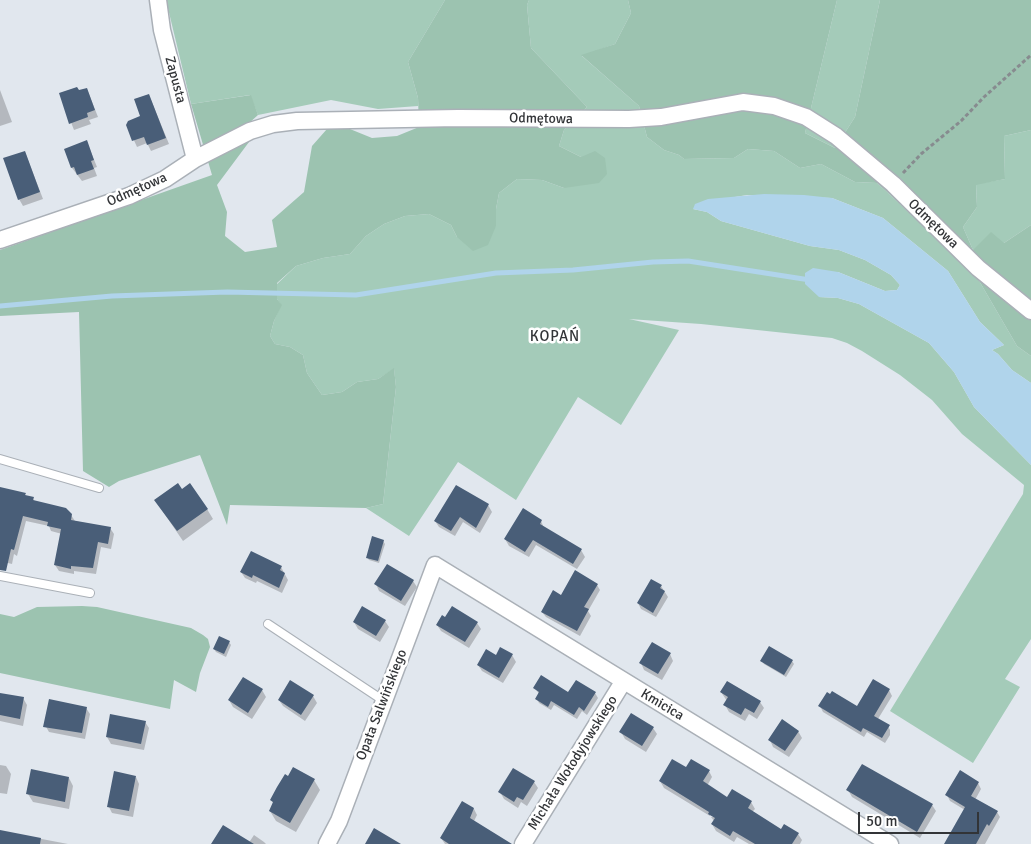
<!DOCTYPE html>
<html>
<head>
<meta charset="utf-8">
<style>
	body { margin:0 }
	#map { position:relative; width:1031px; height:844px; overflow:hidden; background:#e1e7ee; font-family:Signika,sans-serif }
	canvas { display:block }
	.scale { position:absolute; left:858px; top:812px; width:121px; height:22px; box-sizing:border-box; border:2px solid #323437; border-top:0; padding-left:6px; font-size:15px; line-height:18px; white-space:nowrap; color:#323437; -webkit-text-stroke:4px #fff; paint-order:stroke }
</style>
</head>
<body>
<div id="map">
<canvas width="1031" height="844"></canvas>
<div class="scale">50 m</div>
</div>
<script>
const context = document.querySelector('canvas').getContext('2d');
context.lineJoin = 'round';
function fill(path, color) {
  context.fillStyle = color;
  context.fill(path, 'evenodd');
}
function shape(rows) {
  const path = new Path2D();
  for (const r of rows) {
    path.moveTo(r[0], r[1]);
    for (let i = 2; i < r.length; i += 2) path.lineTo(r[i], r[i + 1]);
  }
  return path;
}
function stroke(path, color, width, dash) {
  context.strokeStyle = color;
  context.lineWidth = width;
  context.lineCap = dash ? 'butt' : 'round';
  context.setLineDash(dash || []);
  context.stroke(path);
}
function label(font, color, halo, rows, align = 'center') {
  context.font = font + ' Signika,sans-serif';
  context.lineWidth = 5;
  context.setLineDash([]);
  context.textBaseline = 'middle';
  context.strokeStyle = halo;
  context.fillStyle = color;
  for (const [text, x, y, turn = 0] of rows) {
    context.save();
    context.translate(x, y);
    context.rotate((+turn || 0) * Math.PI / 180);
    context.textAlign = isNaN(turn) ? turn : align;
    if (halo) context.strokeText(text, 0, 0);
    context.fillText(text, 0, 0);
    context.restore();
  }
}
const green = shape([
	[166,0,445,0,408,62,418,98,418,106,378,109,331,100,258,115,250,95,191,104],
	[529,0,628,0,631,13,615,44,582,56,639,106,647,137,664,150,679,155,684,159,734,158,748,149,774,151,800,168,821,164,855,182,877,183,974,272,1017,346,1031,356,1031,383,1012,370,998,354,992,350,1004,345,980,322,948,271,883,218,832,198,747,195,729,198,693,209,707,212,721,221,810,246,839,250,865,260,891,275,900,285,897,290,885,291,838,272,819,297,838,298,859,304,929,343,954,372,974,407,1031,465,1031,639,1005,679,1020,687,973,763,890,711,1023,494,1024,485,962,434,932,400,900,375,862,351,847,343,832,338,701,324,629,319,679,330,621,425,578,397,516,500,458,462,409,536,366,508,383,504,396,387,394,369,378,379,357,382,342,392,322,395,307,373,303,355,290,347,275,344,270,336,274,321,281,305,277,299,277,284,296,266,323,258,350,254,366,236,384,224,405,216,429,214,451,225,457,237,496,226,496,209,499,193,517,179,542,180,564,188,581,157,559,146,564,130,587,107,531,48,527,5],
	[837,0,880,0,855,117,835,148,805,133],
	[1031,130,1031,225,1004,243,973,250,963,227,977,207,976,184,1005,179,1004,136]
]);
const forest = shape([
	[445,0,529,0,527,5,531,48,587,107,564,130,559,146,581,157,595,151,605,158,607,174,599,183,564,188,542,180,517,179,499,193,496,209,496,226,488,245,473,251,457,237,451,225,429,214,405,216,384,224,366,236,350,254,323,258,296,266,277,283,277,299,282,305,274,321,270,336,275,344,290,347,303,355,307,373,322,395,342,392,357,382,378,379,394,368,396,387,383,504,366,508,230,505,227,525,200,455,119,481,109,487,83,471,79,312,0,316,0,250,212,175,191,104,251,95,258,115,248,124,249,142,217,185,227,212,225,236,245,252,277,247,272,220,304,192,312,146,327,129,345,127,372,138,397,136,419,127,418,98,408,62],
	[628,0,837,0,805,133,835,148,855,117,880,0,1031,0,1031,130,1004,136,1005,179,976,185,977,207,963,227,973,250,991,232,1004,243,1031,225,1031,356,1017,346,974,272,877,183,855,182,821,164,800,168,774,151,748,149,734,158,684,159,679,155,664,150,647,137,639,106,581,55,615,44,631,13],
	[82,606,97,607,191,628,203,635,208,639,210,647,200,673,196,692,174,680,170,709,0,673,0,614,14,617,37,607]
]);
const water = shape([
	[764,194,804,195,832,198,883,218,948,271,980,322,1004,345,992,350,998,354,1012,370,1031,383,1031,465,974,407,954,372,929,343,859,304,838,298,819,297,805,284,805,273,813,268,838,272,885,291,897,290,900,285,891,275,865,260,839,250,810,246,721,221,707,212,693,209,695,204,708,199]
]);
const shadow = shape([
	[87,89,98,117,89,120,91,124,74,130,60,94],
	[0,90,12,122,0,126],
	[149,95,169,144,151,151,147,143,137,147,127,125,141,117],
	[87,142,97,167,94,168,97,176,82,181,72,168,65,150],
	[25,152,43,199,23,206,19,199],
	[182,490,207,509,213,519,183,541,155,500],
	[25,494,26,496,33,498,35,502,71,515,75,521,110,528,114,534,111,549,101,547,96,574,74,571,74,574,59,571,55,565,62,534,51,531,49,526,26,521,17,556,14,554,12,564,0,561,0,497],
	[488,505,492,512,480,533,463,522,455,536,439,527,435,521],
	[541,521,544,528,581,550,585,557,577,569,536,545,529,557,509,546,505,539],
	[383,541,385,544,379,563,369,560,367,557],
	[281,567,288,580,282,593,257,581,256,583,245,578,241,572],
	[413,581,417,587,405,606,379,591,376,584],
	[597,585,600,590,588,611,591,616,580,636,546,617,542,612,561,596],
	[661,586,668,597,656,617,641,609,638,603],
	[385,621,389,627,380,642,358,629,354,622],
	[477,623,481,629,469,648,441,631,437,625],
	[229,642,231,645,226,657,216,652,214,649],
	[670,654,673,661,662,680,644,670,641,663],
	[512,655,516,662,503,683,482,671,478,665,496,657],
	[762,661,792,661,794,664,786,677,764,664],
	[535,688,569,694,595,693,598,698,587,715,582,711,577,719,554,705,551,710,539,703,537,699,539,694],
	[262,690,266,697,252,719,233,707,229,700],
	[889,690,892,696,878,719,887,724,890,730,890,735,885,743,867,732,864,737,823,712,820,706,858,708],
	[721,692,760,702,764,708,757,719,749,714,745,721,729,712,725,705,727,701],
	[0,694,23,698,27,705,23,726,0,721],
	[313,696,317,703,305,721,283,706,279,700],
	[86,708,90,714,85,739,49,732,45,725],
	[145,722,149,728,144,750,111,744,107,737],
	[653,728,657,734,646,752,625,739,621,732],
	[798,731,802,738,789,757,773,747,770,740],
	[0,765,6,766,11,774,7,794,0,793],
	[687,769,709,771,712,777,707,786,727,799,751,802,755,809,752,812,781,830,798,834,802,840,800,844,749,844,737,837,734,842,716,831,712,824,714,821,711,817,714,817,710,813,710,816,664,788,660,781],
	[136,777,139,784,133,817,112,813,109,807],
	[289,777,314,780,320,790,296,832,276,821,270,811,274,804,271,800],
	[69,778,73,786,69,809,33,802,28,794],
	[534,782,538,788,527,806,521,802,518,808,504,799,500,792],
	[978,783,981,789,975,800,997,812,1000,817,985,844,945,844,965,810,950,801,947,795],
	[848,790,932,805,936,811,920,838,852,797],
	[463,803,474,809,477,815,474,821,504,844,445,844,441,838],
	[0,831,68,844,0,844],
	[254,835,264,842,266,844,248,844]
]);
const stream = shape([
	[0,306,112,296,227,292,356,295,496,273,573,270,653,262,688,261,810,280]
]);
const building = shape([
	[77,87,79,90,87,88,95,110,87,113,88,117,69,124,59,93],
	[149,94,166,138,147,145,144,137,132,141,126,125,128,121,140,116,134,99],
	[87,140,94,160,91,161,94,169,77,175,74,167,71,168,64,149],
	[25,151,40,192,18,200,3,158],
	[178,483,182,489,190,483,208,509,177,531,154,500],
	[456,485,489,504,476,528,460,517,451,531,434,521],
	[0,487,26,493,25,495,34,497,33,500,66,508,72,514,71,520,111,527,108,544,98,542,93,568,71,566,71,569,54,565,61,529,47,526,48,522,23,516,14,550,11,549,6,571,0,570],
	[523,508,542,520,540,524,582,549,573,564,533,540,525,552,504,539],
	[372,536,384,540,378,561,366,558],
	[251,551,282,566,280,570,285,573,279,588,253,575,252,578,240,572],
	[387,564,414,580,401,601,374,584],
	[575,570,598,584,584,607,589,609,577,631,541,612,553,590,561,595],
	[651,579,662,585,660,588,665,591,653,613,637,603],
	[362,606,386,620,376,636,353,622],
	[452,606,478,622,465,642,436,625,442,615,445,617],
	[219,636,230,641,224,654,213,649],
	[652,642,671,653,658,674,639,663],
	[769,646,793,660,784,675,760,661],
	[500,647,513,654,499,678,477,665,486,649,496,655],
	[541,675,568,692,576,680,596,692,584,711,579,707,574,715,551,701,548,707,535,699,539,692,533,688],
	[243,677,263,689,248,713,228,700],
	[873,679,890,689,874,716,890,725,882,738,863,728,861,732,818,706,827,692,830,694,832,691,857,706],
	[290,680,314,695,301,715,278,700],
	[727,681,761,701,754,713,745,708,741,715,723,705,728,697,720,692],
	[0,693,24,697,20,719,0,715],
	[49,699,87,707,82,733,43,727],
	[631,713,654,727,642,746,619,732],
	[110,714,146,721,141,744,106,737],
	[782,719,799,731,785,751,768,740],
	[672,759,686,767,691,759,710,770,703,781,727,797,732,789,752,801,748,808,781,829,784,824,799,833,792,844,755,844,733,831,730,836,711,824,715,818,708,814,709,812,659,781],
	[862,764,933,804,917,832,846,790],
	[293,767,315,779,290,823,269,811,273,802,270,800,277,787,285,774,288,776],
	[513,768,535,781,523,800,517,797,514,802,498,792],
	[31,769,69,777,65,802,26,794],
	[960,770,979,782,971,796,998,811,989,826,987,824,976,844,944,844,965,807,945,795],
	[114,771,136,776,129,811,107,807],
	[462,801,474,808,470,818,512,844,449,844,440,838],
	[223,825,254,844,211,844],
	[374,828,401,844,365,844],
	[0,830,41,838,40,844,0,844]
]);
const path = shape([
	[903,173,921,154,961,121,984,97,1031,55]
]);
const service = shape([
	[0,459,99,488],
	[0,576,90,593],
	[268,624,384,701]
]);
const minor = shape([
	[158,0,162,30,195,159],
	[0,240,129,196,165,179,195,159,250,131,273,124,297,121,458,118,629,119,661,117,743,102,774,106,806,117,836,136,893,184,978,268,1031,311],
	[327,844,339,821,435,565,890,844],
	[523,844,623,682]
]);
const streetNames = [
	["Zapusta",175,80,75],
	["Odmętowa",541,119,1],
	["Odmętowa",137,190,-24],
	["Odmętowa",933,224,44],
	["Opata Salwińskiego",382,705,-69],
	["Kmicica",662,705,31],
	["Michała Wołodyjowskiego",573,763,-58]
];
const neighbourhoodNames = [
	["KOPAŃ",555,337]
];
fill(green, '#a4cbb9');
fill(forest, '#9cc3b0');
fill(water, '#b0d4eb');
fill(shadow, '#0003');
stroke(stream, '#b0d4eb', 5);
fill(building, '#495e78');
stroke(service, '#aab0b7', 10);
stroke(minor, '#aab0b7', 19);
stroke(path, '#878b8f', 3, [4, 2.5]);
stroke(service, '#fff', 8);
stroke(minor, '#fff', 16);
label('14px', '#323437', '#fff', streetNames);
context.letterSpacing = '1px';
label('15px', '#323437', '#fff', neighbourhoodNames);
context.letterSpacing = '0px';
</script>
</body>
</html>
